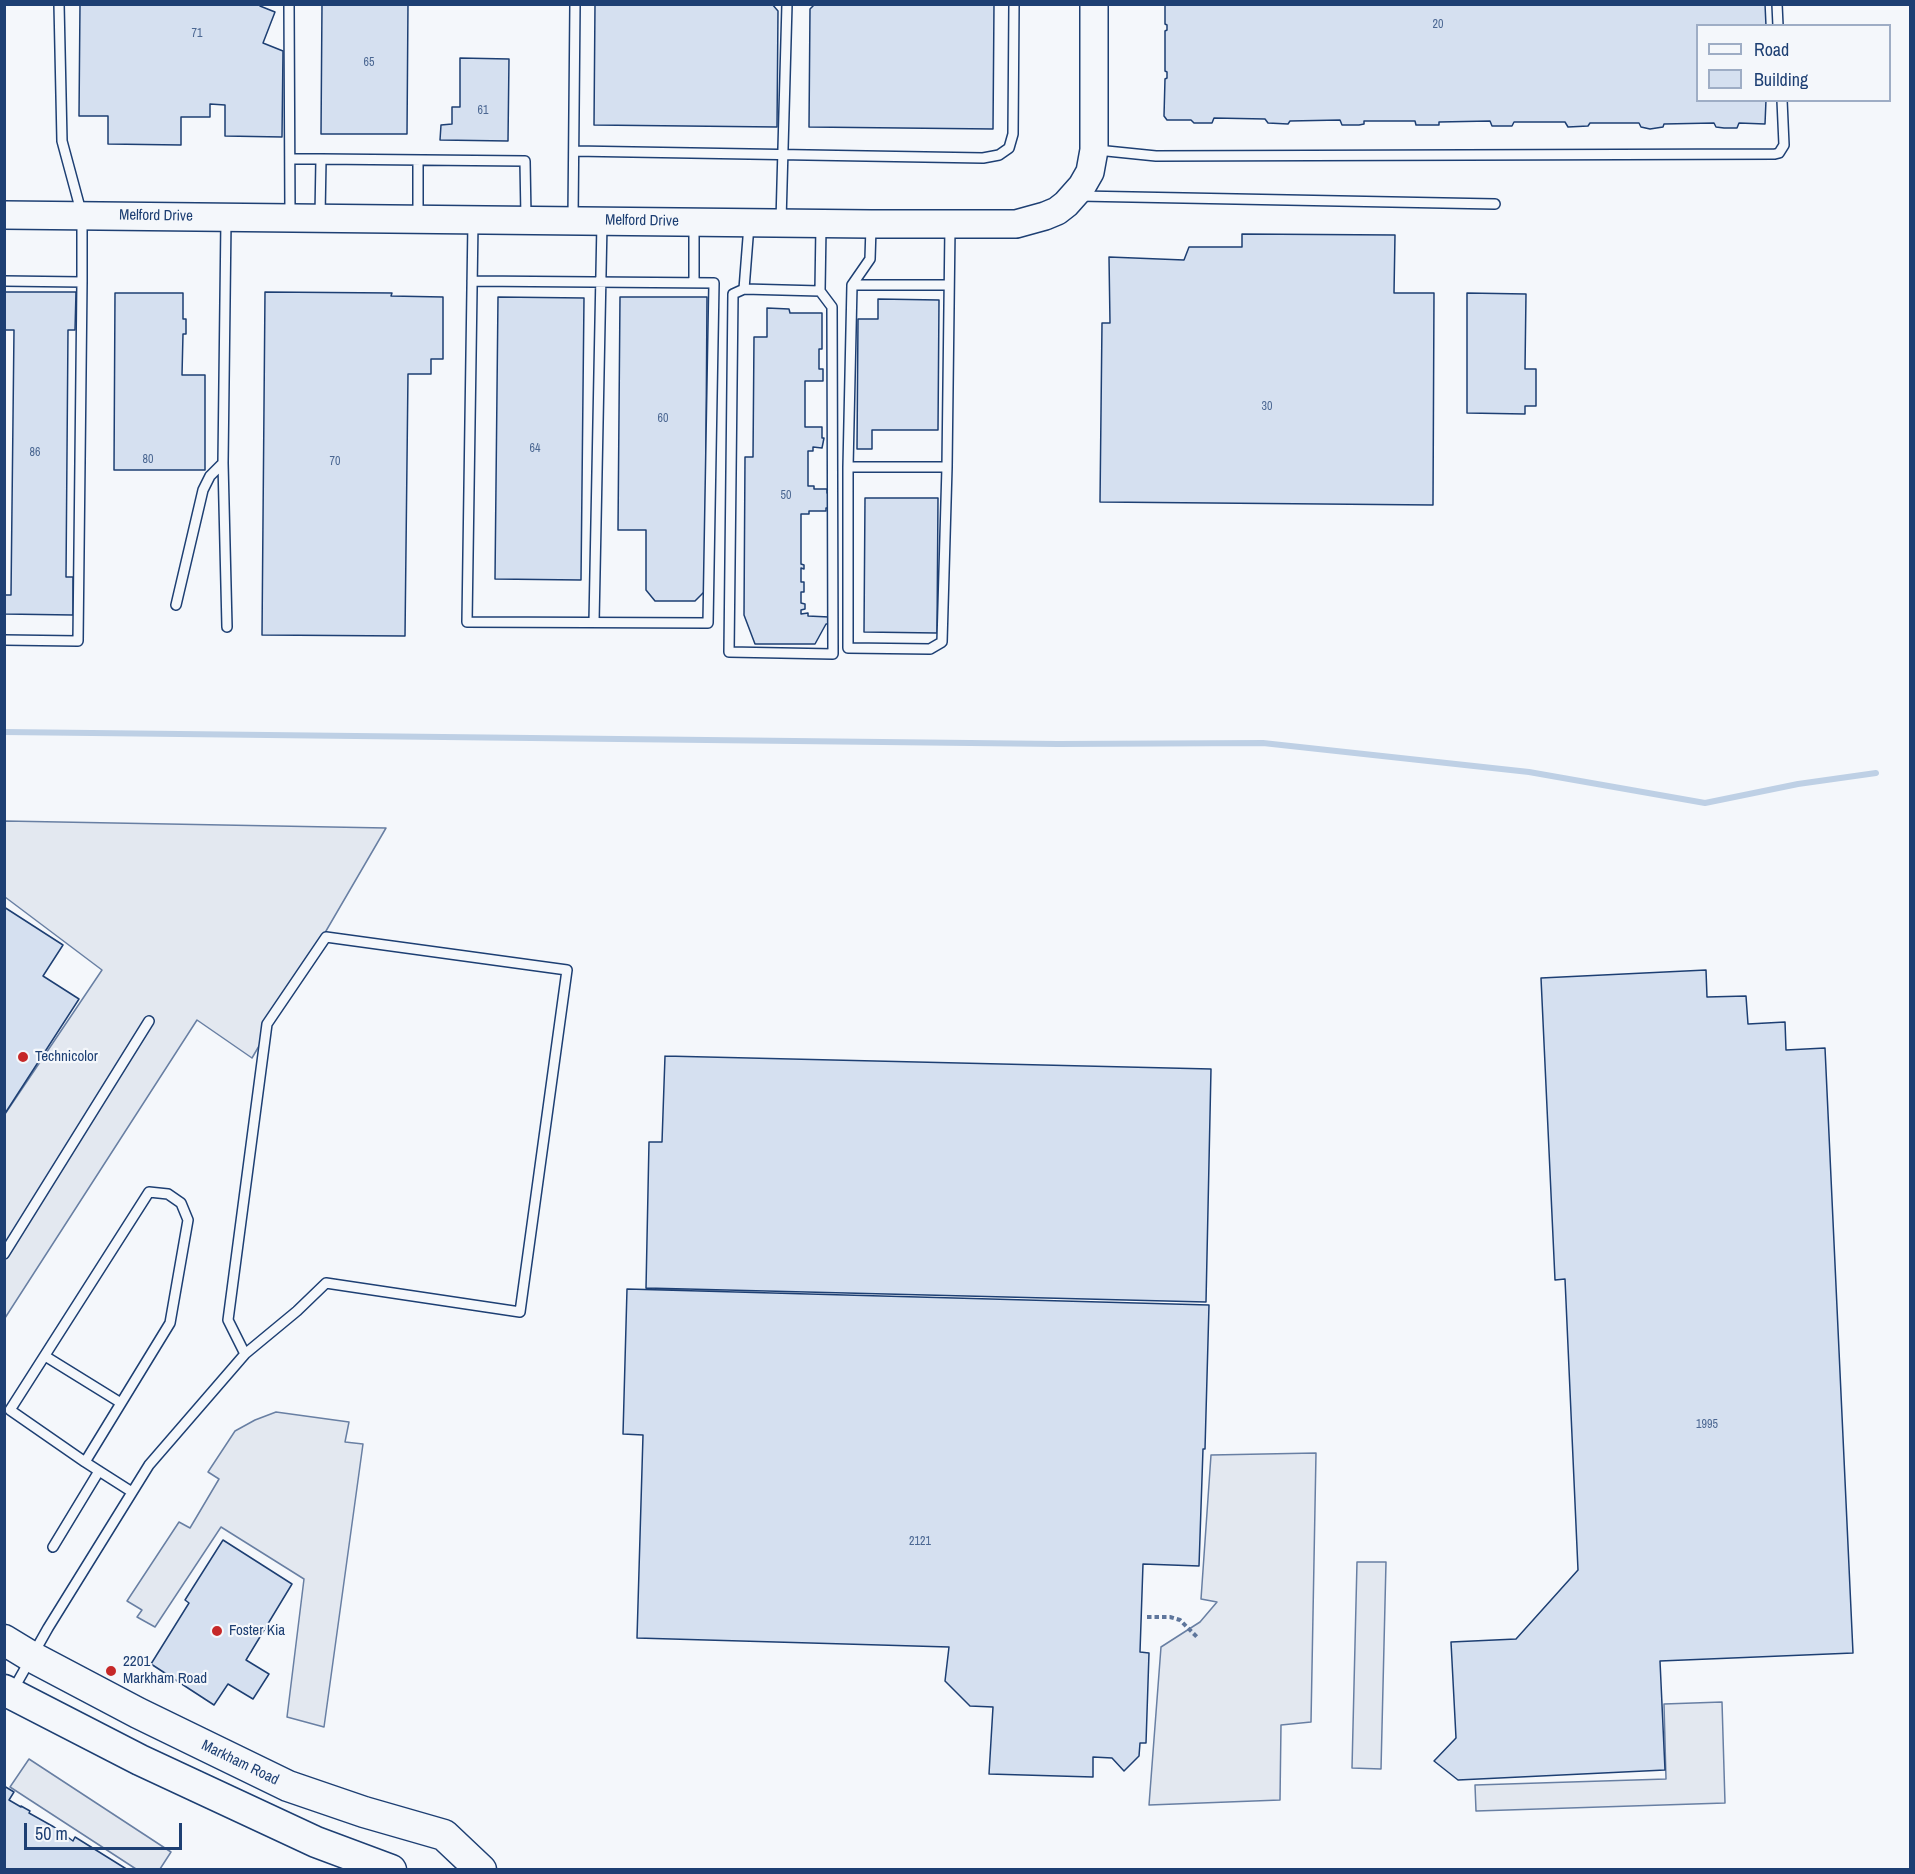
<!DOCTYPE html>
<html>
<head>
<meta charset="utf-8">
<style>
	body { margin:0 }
	#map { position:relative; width:1915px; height:1874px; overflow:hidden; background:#f4f7fb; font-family:"Archivo Narrow",sans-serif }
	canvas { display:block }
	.frame { position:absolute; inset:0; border:6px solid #1d3f73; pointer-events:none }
	.legend { position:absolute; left:1696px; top:24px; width:195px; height:78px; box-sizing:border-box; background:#f4f7fb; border:2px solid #9eadc5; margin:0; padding:8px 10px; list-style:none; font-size:18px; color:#1d3f73 }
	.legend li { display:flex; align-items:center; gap:12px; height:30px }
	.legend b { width:30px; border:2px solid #9eadc5 }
	.scale { position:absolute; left:24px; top:1823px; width:158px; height:27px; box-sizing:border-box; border:3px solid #1d3f73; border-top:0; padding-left:8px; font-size:18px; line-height:21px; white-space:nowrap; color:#1d3f73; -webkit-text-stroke:4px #f4f7fb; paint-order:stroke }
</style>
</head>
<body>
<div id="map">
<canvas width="1915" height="1874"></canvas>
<div class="frame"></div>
<ul class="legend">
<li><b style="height:8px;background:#f4f7fb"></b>Road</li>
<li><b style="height:16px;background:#d5e0f0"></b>Building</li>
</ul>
<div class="scale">50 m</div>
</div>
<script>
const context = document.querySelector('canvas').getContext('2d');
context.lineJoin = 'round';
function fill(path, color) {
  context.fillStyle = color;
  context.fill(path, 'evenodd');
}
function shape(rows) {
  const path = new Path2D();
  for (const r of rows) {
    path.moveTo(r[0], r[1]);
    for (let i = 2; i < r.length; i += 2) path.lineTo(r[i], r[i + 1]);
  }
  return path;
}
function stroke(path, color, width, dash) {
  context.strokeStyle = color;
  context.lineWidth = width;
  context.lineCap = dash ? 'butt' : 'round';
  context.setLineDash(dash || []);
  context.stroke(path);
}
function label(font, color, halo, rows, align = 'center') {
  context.font = font + ' "Archivo Narrow",sans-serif';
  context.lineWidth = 4.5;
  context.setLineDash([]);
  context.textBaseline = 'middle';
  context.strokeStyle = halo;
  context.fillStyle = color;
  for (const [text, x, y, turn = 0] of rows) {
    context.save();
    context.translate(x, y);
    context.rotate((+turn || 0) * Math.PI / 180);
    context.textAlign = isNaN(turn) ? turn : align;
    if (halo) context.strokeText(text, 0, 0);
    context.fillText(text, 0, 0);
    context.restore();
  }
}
const parking = shape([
	[5,821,386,828,252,1058,197,1020,5,1318,5,1114,102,970,5,897,5,821],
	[276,1412,349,1422,345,1442,363,1444,324,1727,287,1717,304,1579,221,1527,155,1627,137,1617,142,1610,127,1601,179,1522,190,1528,219,1479,208,1472,235,1431,255,1420,276,1412],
	[1316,1453,1311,1722,1281,1725,1280,1800,1149,1805,1161,1647,1200,1622,1217,1602,1201,1599,1211,1455,1316,1453],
	[1357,1562,1386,1562,1381,1769,1352,1768,1357,1562],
	[1722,1702,1725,1803,1476,1811,1475,1785,1666,1779,1664,1704,1722,1702],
	[29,1759,171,1852,160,1869,136,1869,10,1787,29,1759]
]);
const stream = shape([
	[4,732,1058,744,1263,743,1529,772,1705,803,1798,784,1876,773]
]);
const building = shape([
	[80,4,260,4,260,6,275,12,263,43,283,51,282,137,225,136,225,105,210,104,210,117,181,117,181,145,108,144,108,116,79,116,80,4],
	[322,4,408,4,407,134,321,134,322,4],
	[595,4,772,4,778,11,777,127,594,125,595,4],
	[815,4,994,4,993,129,809,127,810,9,815,4],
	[1165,4,1765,4,1766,26,1698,26,1698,100,1766,100,1765,124,1739,123,1737,128,1724,128,1716,127,1714,123,1664,124,1663,127,1650,129,1641,127,1639,123,1590,123,1588,126,1568,127,1565,122,1514,122,1512,126,1492,126,1490,121,1439,122,1439,125,1416,125,1415,121,1364,121,1364,124,1359,125,1342,125,1340,120,1290,121,1288,124,1268,123,1265,119,1214,118,1212,123,1194,123,1191,120,1167,120,1164,116,1165,79,1167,78,1167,72,1165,71,1165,31,1167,30,1167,25,1165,24,1165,4],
	[460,58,509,59,508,141,440,140,441,125,452,124,452,107,460,107,460,58],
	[1242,234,1395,235,1394,293,1434,293,1433,505,1100,502,1102,323,1110,323,1109,257,1184,260,1189,247,1242,247,1242,234],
	[4,292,76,292,75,330,68,330,66,577,73,577,73,615,4,614,4,595,11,595,14,330,4,330,4,292],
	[265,292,392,293,391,296,443,297,443,359,431,359,431,374,408,374,405,636,262,635,265,292],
	[115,293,183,293,183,319,186,319,186,334,183,334,182,375,205,375,205,470,114,470,115,293],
	[1467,293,1526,294,1525,369,1536,369,1536,406,1525,406,1525,414,1467,413,1467,293],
	[498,297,584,298,581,580,495,579,498,297],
	[620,297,707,297,705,591,695,601,655,601,646,590,646,530,618,530,620,297],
	[878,299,939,300,938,430,872,430,872,449,857,449,858,319,878,319,878,299],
	[767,308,789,309,790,313,822,313,822,349,819,349,819,369,823,369,823,381,805,381,805,427,822,427,822,438,824,438,822,448,813,447,813,451,808,451,808,486,814,486,814,489,827,489,827,493,830,493,831,508,826,508,826,511,809,511,809,514,801,514,801,564,804,565,804,569,801,568,801,582,804,582,804,592,801,592,801,603,805,604,805,609,801,610,801,614,808,613,808,616,829,617,828,624,826,624,815,644,755,644,744,615,745,457,753,457,754,337,767,337,767,308],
	[865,498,938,498,937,633,864,632,865,498],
	[4,907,63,945,43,976,79,999,4,1115,4,907],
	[1706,970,1707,997,1746,996,1748,1024,1785,1022,1786,1050,1825,1048,1853,1653,1660,1661,1665,1770,1458,1780,1434,1761,1456,1738,1451,1642,1516,1639,1578,1570,1565,1279,1555,1280,1541,978,1706,970],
	[665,1056,1211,1069,1206,1302,646,1288,649,1142,662,1142,665,1056],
	[627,1289,1209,1305,1205,1449,1203,1449,1199,1566,1143,1564,1140,1652,1149,1653,1146,1743,1140,1743,1139,1756,1124,1771,1112,1758,1093,1757,1093,1777,989,1774,993,1707,970,1706,945,1681,949,1647,637,1638,643,1435,623,1434,627,1289],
	[223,1540,292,1584,246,1660,269,1674,253,1699,228,1684,214,1705,151,1664,189,1603,185,1600,223,1540],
	[4,1786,14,1792,9,1800,21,1807,21,1806,30,1811,29,1813,54,1827,73,1841,75,1837,128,1870,4,1870,4,1786]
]);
const path = shape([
	[1147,1617,1170,1617,1180,1620,1197,1637]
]);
const lane = shape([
	[59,4,62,141,82,215,82,282],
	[289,4,290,215],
	[1777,4,1778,26],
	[1097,150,1156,156,1775,154,1779,153,1784,145,1782,100],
	[574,151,983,158,999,155,1009,148,1013,134,1014,4],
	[290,159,321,159],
	[418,160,418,217],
	[1080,196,1495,204],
	[320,216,321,159,525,161,526,217],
	[573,218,575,4],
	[226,220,223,463,227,627],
	[781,221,787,4],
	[749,225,744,289,820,291,821,226],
	[871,227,870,259,852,285,848,467,848,648,930,649,942,642,947,467,950,227],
	[4,281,82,282,78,641,4,640],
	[472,281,714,283,708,623,467,622,473,222],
	[694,283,694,225],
	[852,285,949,285],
	[744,289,733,294,729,652,833,654,832,307,820,291],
	[848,467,947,467],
	[176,605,203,490,210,476,223,463],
	[594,622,602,223],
	[4,1254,149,1021],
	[45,1356,121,1403],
	[85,1462,170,1323,188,1220,181,1203,168,1194,149,1192,10,1410,85,1462,99,1471,132,1492],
	[53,1547,99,1471],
	[13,1690,48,1628,149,1465,245,1354,297,1311,326,1283,520,1312,567,970,326,937,267,1024,228,1320,245,1354]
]);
const secondary = shape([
	[4,215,871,224,1016,224,1045,216,1057,211,1066,204,1082,186,1090,172,1094,150,1094,4]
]);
const primary = shape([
	[4,1640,32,1657,138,1713,288,1786,364,1812,444,1835,481,1870],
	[4,1690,140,1760,316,1842,391,1870]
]);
const markers = [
	[23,1057,6,"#c62828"],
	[217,1631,6,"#c62828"],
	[111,1671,6,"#c62828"]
];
const numberNames = [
	["20",1438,25],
	["71",197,34],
	["65",369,63],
	["61",483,111],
	["30",1267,407],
	["60",663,419],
	["64",535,449],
	["86",35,453],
	["80",148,460],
	["70",335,462],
	["50",786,496],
	["1995",1707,1425],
	["2121",920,1542]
];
const streetNames = [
	["Melford Drive",156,216,1],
	["Melford Drive",642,221,1],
	["Markham Road",240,1763,26]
];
const poiNames = [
	["Technicolor",35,1057],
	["Foster Kia",229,1631],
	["2201",123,1662],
	["Markham Road",123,1679]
];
fill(parking, '#e3e8f0');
stroke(parking, '#687fa3', 1.5);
stroke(stream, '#bed0e5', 6);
fill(building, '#d5e0f0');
stroke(building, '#1d3f73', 1.5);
stroke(lane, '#1d3f73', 12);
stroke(secondary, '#1d3f73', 30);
stroke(primary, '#1d3f73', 33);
stroke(path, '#5e769c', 4, [4.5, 3]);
stroke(lane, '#f4f7fb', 9);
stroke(secondary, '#f4f7fb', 27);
stroke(primary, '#f4f7fb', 30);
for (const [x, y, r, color] of markers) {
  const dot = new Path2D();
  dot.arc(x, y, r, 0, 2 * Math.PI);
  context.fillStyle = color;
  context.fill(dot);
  stroke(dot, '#f4f7fb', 2);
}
label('12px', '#4b6792', null, numberNames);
label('15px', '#1d3f73', '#f4f7fb', streetNames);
label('15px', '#1d3f73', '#f4f7fb', poiNames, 'left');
</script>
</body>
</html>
